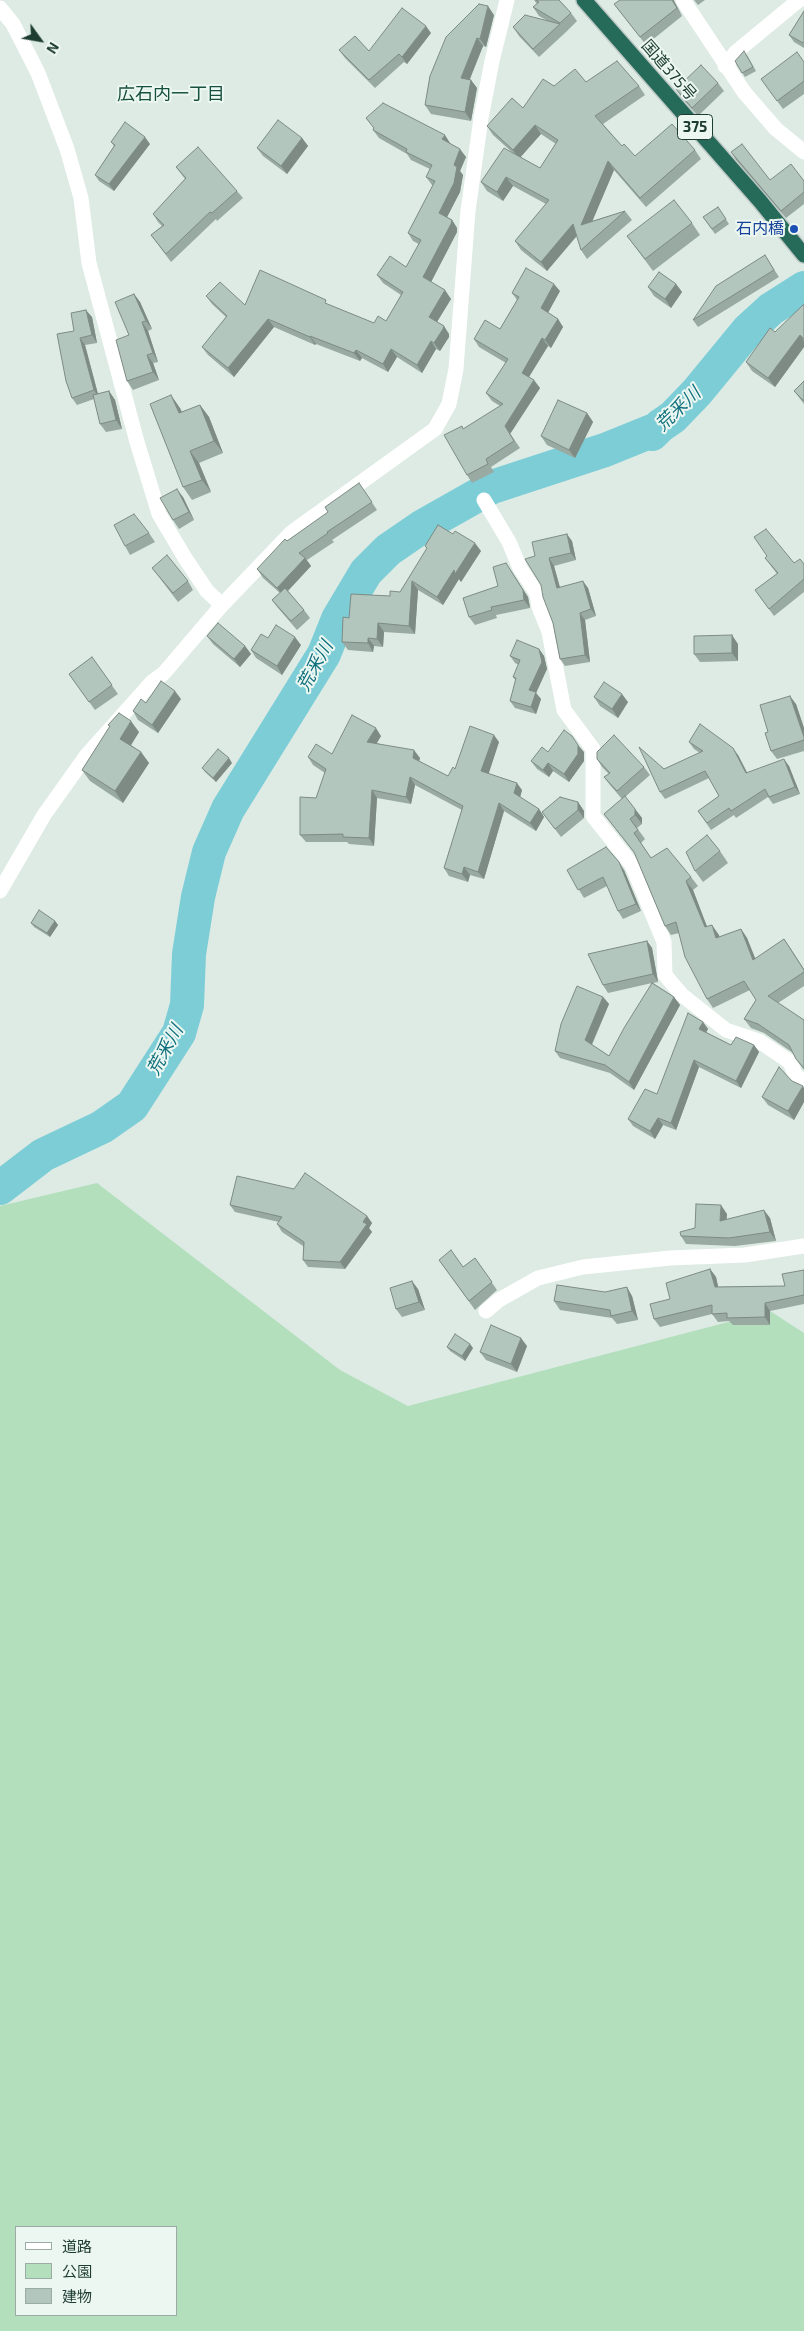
<!DOCTYPE html>
<html>
<head>
<meta charset="utf-8">
<style>
	body { margin:0 }
	#map { position:relative; width:804px; height:2331px; overflow:hidden; background:#ddebe4; font-family:"Exo 2","Noto Sans JP",sans-serif }
	canvas { display:block }
	.legend { position:absolute; left:15px; top:2226px; width:162px; height:90px; box-sizing:border-box; background:#edf7f2; border:1px solid #9aaca5; margin:0; padding:6px 9px; list-style:none; font-size:15px; color:#1d3c32 }
	.legend li { display:flex; align-items:center; gap:10px; height:25px }
	.legend b { width:25px; border:1px solid #9aaca5 }
	.north { position:absolute; left:15px; top:15px; width:50px; height:50px; -webkit-text-stroke:4px #edf7f2; paint-order:stroke; rotate:122deg; font-size:14px; font-weight:700; line-height:20px; text-align:center; color:#1d3c32 }
	.north::after { content:''; display:block; margin:auto; width:18px; height:22px; background:#1d3c32; clip-path:polygon(50% 0,100% 100%,50% 72%,0 100%) }
</style>
</head>
<body>
<div id="map">
<canvas width="804" height="2331"></canvas>
<ul class="legend">
<li><b style="height:6px;background:#fff"></b>道路</li>
<li><b style="height:14px;background:#b3dfbd"></b>公園</li>
<li><b style="height:14px;background:#b2c6bd"></b>建物</li>
</ul>
<div class="north">N</div>
</div>
<script>
const context = document.querySelector('canvas').getContext('2d');
context.lineJoin = 'round';
function fill(path, color) {
  context.fillStyle = color;
  context.fill(path, 'evenodd');
}
function shape(rows) {
  const path = new Path2D();
  for (const r of rows) {
    path.moveTo(r[0], r[1]);
    for (let i = 2; i < r.length; i += 2) path.lineTo(r[i], r[i + 1]);
  }
  return path;
}
function stroke(path, color, width, dash) {
  context.strokeStyle = color;
  context.lineWidth = width;
  context.lineCap = dash ? 'butt' : 'round';
  context.setLineDash(dash || []);
  context.stroke(path);
}
function label(font, color, halo, rows, align = 'center') {
  context.font = font + ' "Exo 2","Noto Sans JP",sans-serif';
  context.lineWidth = 4;
  context.setLineDash([]);
  context.textBaseline = 'middle';
  context.strokeStyle = halo;
  context.fillStyle = color;
  for (const [text, x, y, turn = 0] of rows) {
    context.save();
    context.translate(x, y);
    context.rotate((+turn || 0) * Math.PI / 180);
    context.textAlign = isNaN(turn) ? turn : align;
    if (halo) context.strokeText(text, 0, 0);
    context.fillText(text, 0, 0);
    context.restore();
  }
}
const green = shape([
	[97,1183,340,1370,408,1406,770,1311,804,1333,804,2331,0,2331,0,1206],
	[16,2227,176,2227,176,2315,16,2315]
]);
const river = shape([
	[0,1188,43,1155,102,1127,132,1106,179,1033,187,1005,189,954,198,897,209,852,228,809,324,654,338,619,366,572,388,550,423,526,492,487,605,450,652,431,652,434,660,426,673,417,697,392,748,330,771,309,804,288]
]);
const minor = shape([
	[683,0,744,92,776,129,804,152],
	[0,8,13,24,38,73,67,149,81,198,89,263,137,442,159,514,185,558,207,591,222,605],
	[725,66,736,52,799,0],
	[484,500,509,542,520,568,537,594,539,607,549,632,564,710,593,749,593,816,632,865,664,942,665,975,682,995,726,1030,759,1041,790,1062,795,1074,804,1083],
	[0,891,44,815,86,756,152,682,164,673,222,605,292,532,435,429,449,404,456,369,468,211,481,118,492,61,507,0],
	[486,1311,499,1300,538,1278,583,1267,670,1258,745,1255,804,1246]
]);
const highway = shape([
	[584,0,760,201,804,255]
]);
const wall = shape([
	[534,0,559,0,571,13,577,21,566,32,565,31,566,32,539,57,519,36,513,27,548,21,539,16,533,7,537,4],
	[694,0,705,0,698,5],
	[674,1,682,16,646,45,614,4],
	[804,11,804,48,794,42,789,35],
	[494,15,486,47,483,46,470,79,477,88,471,121,431,114,425,105],
	[431,33,407,64,404,62,375,88,345,58,339,50,369,51],
	[747,55,756,71,745,77,735,61],
	[804,62,804,94,783,109,761,79],
	[586,82,639,86,645,95,603,124,622,146,635,156,695,150,701,159,646,207,614,170,592,221,625,211,632,220,587,259,581,250,577,236,547,271,521,250,515,241,546,204,513,186,503,201,487,191,481,182,513,153,493,135,487,126,523,108,554,86],
	[541,134,556,144,540,168,520,157],
	[718,83,724,91,698,116,682,98,676,89],
	[366,118,450,143,466,157,460,171,463,175,460,192,447,217,452,220,457,228,457,232,431,282,451,299,437,322,449,334,449,337,440,351,436,349,422,373,397,357,388,372,362,358,360,361,316,344,315,345,274,327,234,377,208,355,202,347,226,317,212,304,206,296,245,305,329,305,374,323,386,321,401,295,383,283,377,275,406,267,419,244,413,241,408,233,433,185,432,185,426,177,430,169,411,160,407,154,379,138,373,130,374,128],
	[302,138,308,146,287,174,263,156,257,148],
	[111,142,150,144,114,191,99,181,95,175,114,146],
	[731,152,770,180,804,181,804,204,786,218,736,160],
	[176,167,237,191,243,198,217,221,216,219,171,262,151,235,162,226,158,222,153,214,185,179],
	[718,207,729,224,715,234,703,217],
	[692,223,700,235,653,271,627,236],
	[765,255,779,277,698,327,693,320],
	[676,284,682,292,671,308,654,296,648,287],
	[560,291,548,313,558,319,563,327,551,348,548,346,529,377,540,388,510,434,520,448,491,467,494,472,472,483,467,475,464,429,500,406,492,401,486,393,506,363,479,347,474,339,500,329,517,300,512,293],
	[134,294,140,302,152,329,148,331,158,362,153,363,159,380,133,390,127,381,129,335],
	[804,304,804,347,775,387,752,371,746,362],
	[92,317,97,343,85,345,98,394,109,391,115,400,122,429,106,432,100,424,94,399,77,405,72,398,74,331],
	[804,381,804,404,794,391],
	[200,405,209,417,223,453,199,463,211,492,192,500,183,487,180,408,182,412],
	[587,413,593,422,575,458,547,445,541,436],
	[365,492,377,510,332,540,334,542,307,560,311,566,288,591,304,610,310,618,297,630,278,608,272,600,280,593,263,578,257,569,287,541],
	[183,497,194,520,179,529,173,520],
	[149,533,155,542,130,555,125,546],
	[572,541,576,560,554,566,560,587,588,588,596,616,585,620,590,662,565,666,560,659,553,623,541,585,535,556],
	[425,546,481,551,461,582,459,579,443,605,418,590,415,634,384,632,383,647,374,646,373,652,348,650,342,642,349,618,390,596,400,592,427,549],
	[765,558,794,563,804,564,804,592,774,616,755,590,777,574],
	[152,568,188,581,193,590,178,602],
	[511,571,528,597,530,608,496,615,497,618,475,625,469,617,498,586],
	[207,636,245,646,251,654,240,667,213,644],
	[268,638,301,645,282,675,256,658,251,650],
	[738,644,738,661,700,662,694,654],
	[539,649,544,656,547,669,536,693,541,699,536,714,515,708,510,701,516,681,513,677,519,665,515,663,510,656],
	[92,657,118,694,95,710,69,674],
	[594,697,628,702,618,718,600,706],
	[181,699,158,733,138,720,133,711,146,703],
	[796,704,804,728,804,751,777,759,771,751,768,732],
	[108,725,139,732,131,745,141,752,149,763,123,803,90,781,82,770,110,727],
	[381,736,377,743,420,758,419,761,448,776,455,769,499,742,488,773,522,790,520,797,539,809,544,817,536,831,504,811,484,879,470,875,468,882,449,876,444,868,462,810,415,785,411,804,377,798,374,846,349,844,347,842,306,842,300,835,316,798,325,773,313,765,308,757,332,754],
	[689,742,738,755,747,773,789,766,800,794,773,804,768,797,736,818,734,815,711,830,698,811,719,796,709,778,665,799,660,792,664,769,700,753,694,749],
	[548,752,584,752,584,761,569,782,553,771,549,777,537,769,531,761],
	[597,759,644,767,650,775,625,797,642,818,642,824,637,828,645,839,641,843,651,858,691,877,698,886,693,890,707,927,719,935,719,937,741,929,747,938,755,959,784,939,791,949,804,969,804,986,778,1003,804,1020,804,1070,796,1059,793,1053,764,1033,751,1028,744,1019,756,1000,750,990,713,1008,707,999,679,933,671,935,665,926,635,854,604,814,622,799,610,785,604,777,609,774,602,767],
	[232,763,216,782,205,772,202,768],
	[578,802,584,811,584,818,561,837,542,812],
	[720,851,728,863,703,882,695,871],
	[567,870,624,870,641,911,623,919,618,911,607,886,584,898],
	[55,921,58,925,50,937,34,927,31,923],
	[647,941,652,948,658,982,653,983,674,997,680,1005,634,1090,610,1073,560,1058,555,1051,603,997,609,1004,592,1045,609,1056,652,983,608,993,603,985],
	[703,1022,708,1029,706,1032,731,1045,754,1045,759,1052,741,1088,699,1067,676,1130,663,1125,655,1139,633,1126,628,1119,657,1094],
	[804,1088,804,1102,794,1120,768,1105,762,1097],
	[230,1205,367,1216,372,1223,369,1228,372,1232,345,1269,308,1267,303,1260,303,1246,282,1232,277,1224,279,1222,235,1212],
	[727,1214,726,1220,770,1218,776,1241,735,1246,686,1244,681,1236],
	[475,1258,497,1290,475,1310,439,1260,463,1267],
	[710,1269,716,1277,718,1287,785,1286,804,1270,804,1304,770,1311,770,1325,733,1325,729,1321,718,1322,712,1314,660,1327,654,1319,670,1299],
	[418,1289,425,1310,402,1317,396,1309],
	[632,1296,638,1320,617,1324,612,1318,560,1310,554,1301],
	[527,1346,517,1372,486,1360,480,1352],
	[447,1347,473,1348,465,1361,450,1351]
]);
const shadedWall = shape([
	[672,0,674,0,674,1,682,16],
	[488,6,494,15,486,47,480,39],
	[426,26,431,33,407,64,402,57],
	[477,38,483,46,467,86,461,78],
	[471,80,477,88,471,121,465,112],
	[535,125,541,134,519,159,513,150],
	[445,135,450,143,448,147,442,139],
	[145,137,150,144,114,191,109,184],
	[302,138,308,146,287,174,281,166],
	[460,149,466,157,460,171,463,175,460,192,445,221,439,213,454,165],
	[608,161,614,170,587,234,581,225],
	[506,177,513,186,503,201,497,192],
	[452,220,457,228,457,232,429,286,423,277],
	[573,224,579,233,547,271,541,262],
	[554,284,560,291,546,316,541,308],
	[676,284,682,292,671,308,665,299],
	[445,290,451,299,435,325,429,317],
	[134,294,140,302,152,329,146,321],
	[86,310,92,317,97,343,92,335],
	[268,319,274,327,234,377,228,368],
	[558,319,563,327,551,348,545,340],
	[142,322,148,331,158,362,153,353],
	[444,326,449,334,449,337,440,351,434,343],
	[800,335,804,341,804,347,775,387,768,378],
	[310,336,316,344,315,345,310,337],
	[80,338,85,345,99,398,94,390],
	[542,338,548,346,527,380,522,373],
	[431,341,436,349,422,373,417,365],
	[391,349,397,357,388,372,383,364],
	[356,350,362,358,360,361,354,353],
	[147,355,153,363,159,380,153,372],
	[534,380,540,388,510,434,520,448,505,426],
	[109,391,115,400,122,429,116,420],
	[171,395,180,408,187,426,179,413],
	[200,405,209,417,223,453,214,441],
	[587,413,593,422,575,458,569,450],
	[190,451,199,463,211,492,202,480],
	[177,489,183,497,194,520,189,512],
	[567,534,572,541,576,560,571,553],
	[475,543,481,551,461,582,459,579,443,605,437,597,454,570],
	[305,558,311,566,283,596,277,588],
	[549,558,554,566,562,596,557,588],
	[506,563,528,597,530,608,524,600],
	[412,581,418,590,415,634,409,626],
	[583,581,588,588,596,616,591,609],
	[580,613,585,620,590,662,585,655],
	[378,623,384,632,383,647,377,639],
	[732,635,738,644,738,661,732,653],
	[295,637,301,645,282,675,277,666],
	[368,638,374,646,373,652,368,643],
	[245,646,251,654,240,667,234,659],
	[539,649,544,656,547,669,536,693,541,699,536,714,531,707,529,690],
	[175,691,181,699,158,733,152,725],
	[622,694,628,702,618,718,612,709],
	[790,696,796,704,804,728,804,737],
	[131,721,139,732,128,750,120,739],
	[376,728,381,736,373,749,367,742],
	[494,735,499,742,487,779,481,771],
	[578,745,584,752,584,761,569,782,564,774],
	[733,748,738,755,751,780,746,773],
	[414,750,420,758,418,765,413,758],
	[141,752,149,763,123,803,115,791],
	[229,758,232,763,216,782,213,778],
	[784,759,789,766,800,794,795,787],
	[548,763,553,771,549,777,543,770],
	[410,777,415,785,411,804,406,797],
	[517,783,522,790,519,801,514,793],
	[372,790,377,798,374,846,369,838],
	[578,802,584,811,584,818,578,810],
	[499,803,504,811,484,879,478,872],
	[539,809,544,817,536,831,530,823],
	[635,809,642,818,642,824,635,815],
	[619,862,624,870,641,911,636,904],
	[464,867,470,875,468,882,462,874],
	[686,881,693,890,711,937,705,927],
	[55,921,58,925,50,937,47,933],
	[712,925,719,935,722,948,716,938],
	[741,929,747,938,760,970,753,960],
	[647,941,652,948,658,982,653,974],
	[603,997,609,1004,590,1048,585,1040],
	[674,997,680,1005,634,1090,629,1082],
	[703,1022,708,1029,704,1036,699,1029],
	[754,1045,759,1052,741,1088,736,1081],
	[694,1060,699,1067,676,1130,671,1123],
	[803,1086,804,1088,804,1102,794,1120,788,1111],
	[658,1118,663,1125,655,1139,650,1131],
	[721,1205,727,1214,726,1230,720,1221],
	[764,1210,770,1218,776,1241,770,1232],
	[367,1216,372,1223,369,1228,372,1232,345,1269,340,1262],
	[710,1269,716,1277,720,1295,715,1287],
	[412,1281,418,1289,425,1310,419,1302],
	[627,1287,632,1296,638,1320,632,1311],
	[765,1303,770,1311,770,1325,765,1317],
	[521,1338,527,1346,517,1372,511,1364],
	[470,1344,473,1348,465,1361,462,1356]
]);
const building = shape([
	[536,0,559,0,571,13,560,23,533,7,539,2,536,0],
	[620,0,672,0,677,8,640,37,614,4,620,0],
	[479,4,488,6,480,39,477,38,461,78,471,80,465,112,425,105,430,76,446,37,479,4],
	[402,8,426,26,402,57,399,54,369,80,339,50,355,36,369,51,402,8],
	[804,11,804,42,803,43,789,35,804,11],
	[525,15,560,24,533,49,513,27,525,15],
	[744,51,753,67,742,73,735,61,744,51],
	[797,52,804,62,804,81,777,101,761,79,797,52],
	[617,61,639,86,595,116,622,146,624,144,635,156,672,124,695,150,640,198,608,161,581,225,625,211,581,250,573,224,541,262,515,241,549,200,506,177,497,192,481,182,504,148,540,168,558,140,535,125,513,150,487,126,512,98,523,108,543,79,554,86,575,69,586,82,617,61],
	[701,65,718,83,692,108,676,89,701,65],
	[383,103,445,135,442,139,460,149,454,165,457,167,454,183,439,213,452,220,451,224,423,277,445,290,429,317,444,326,443,329,434,343,431,341,417,365,391,349,383,364,356,350,354,353,310,336,310,337,268,319,228,368,202,347,227,316,206,296,220,282,245,305,260,270,326,300,325,303,374,323,378,316,386,321,403,292,377,275,390,256,406,267,421,240,408,233,435,181,426,177,432,165,406,152,407,149,373,130,374,128,366,118,383,103],
	[278,120,302,138,281,166,257,148,278,120],
	[125,122,145,137,109,184,95,175,115,145,111,142,125,122],
	[742,144,770,180,791,164,804,181,804,192,781,211,731,152,742,144],
	[198,147,237,191,212,213,210,212,166,254,151,235,164,225,153,214,186,178,176,167,198,147],
	[674,200,692,223,645,259,627,236,674,200],
	[718,207,726,219,712,229,703,217,718,207],
	[765,255,774,270,693,320,716,286,765,255],
	[526,268,554,284,541,308,558,319,545,340,542,338,522,373,534,380,505,426,514,441,486,459,488,464,467,475,444,435,462,426,463,429,503,404,486,393,508,359,474,339,485,320,500,329,519,297,512,293,526,268],
	[659,272,676,284,665,299,648,287,659,272],
	[134,294,146,321,142,322,153,353,147,355,153,372,127,381,116,340,129,335,115,302,134,294],
	[804,304,804,339,800,335,768,378,746,362,770,328,775,332,804,304],
	[86,310,92,335,80,338,94,390,72,398,66,381,57,334,74,331,71,313,86,310],
	[804,381,804,401,794,391,804,381],
	[109,391,116,420,100,424,93,395,109,391],
	[171,395,179,413,200,405,214,441,190,451,202,480,183,487,150,404,171,395],
	[558,400,587,413,569,450,541,436,558,400],
	[359,483,372,502,327,532,328,533,299,553,305,558,277,588,257,569,285,539,287,541,328,512,325,507,359,483],
	[177,489,189,512,173,520,160,498,177,489],
	[134,514,149,533,125,546,114,525,134,514],
	[438,525,453,534,455,531,475,543,455,574,454,570,437,597,412,581,409,626,378,623,377,639,368,638,368,643,342,642,343,617,349,618,351,594,390,596,390,591,400,592,427,548,425,546,438,525],
	[766,529,794,563,800,559,804,564,804,579,769,609,755,590,778,573,765,558,767,556,754,537,766,529],
	[567,534,571,553,549,558,557,588,583,581,591,609,580,613,585,655,560,659,553,623,543,597,541,585,525,559,535,556,532,542,567,534],
	[167,555,188,581,173,593,152,568,167,555],
	[506,563,523,590,524,600,491,607,492,610,469,617,463,598,498,586,493,567,506,563],
	[285,588,304,610,291,621,272,600,285,588],
	[218,623,245,646,234,659,207,636,218,623],
	[276,625,295,637,277,666,251,650,261,634,268,638,276,625],
	[732,635,732,653,694,654,694,636,732,635],
	[517,640,539,649,542,662,529,690,536,692,531,707,510,701,516,678,513,677,520,660,510,656,517,640],
	[92,657,112,685,89,702,69,674,92,657],
	[161,681,175,691,152,725,133,711,141,699,146,703,161,681],
	[604,682,622,694,612,709,594,697,604,682],
	[790,696,804,737,804,740,771,751,765,733,768,732,760,705,790,696],
	[119,713,131,721,120,739,141,752,115,791,82,770,110,726,108,725,119,713],
	[352,715,376,728,367,742,414,750,413,758,448,776,453,767,455,769,470,726,494,735,481,771,517,783,514,793,539,809,530,823,499,803,478,872,464,867,462,874,444,868,463,806,410,777,406,797,372,790,369,838,343,837,343,834,300,835,300,797,316,798,326,769,308,757,316,744,332,754,352,715],
	[700,724,733,748,746,773,784,759,795,787,769,797,765,789,731,811,729,808,707,823,698,811,719,796,705,771,660,792,639,747,664,769,703,751,689,742,700,724],
	[564,730,572,736,578,745,578,754,564,774,548,763,543,770,531,761,542,747,548,752,564,730],
	[614,735,644,767,617,791,604,777,610,773,597,759,597,752,614,735],
	[218,749,229,758,213,778,202,768,218,749],
	[625,796,635,809,635,815,630,819,638,830,634,833,651,858,667,848,691,877,686,881,705,927,712,925,716,938,741,929,753,960,784,939,804,970,804,972,768,996,804,1020,804,1068,796,1059,789,1045,758,1024,744,1019,756,1000,744,981,707,999,685,957,676,922,665,926,634,852,604,814,625,796],
	[560,797,578,802,578,810,555,829,542,812,560,797],
	[707,835,720,851,695,871,686,852,707,835],
	[606,847,619,862,636,904,618,911,603,877,578,890,567,870,606,847],
	[39,910,55,921,47,933,31,923,39,910],
	[647,941,653,974,603,985,588,954,647,941],
	[652,983,674,997,629,1082,605,1065,555,1051,561,1024,577,986,603,997,585,1040,609,1056,624,1028,652,983],
	[688,1013,703,1022,699,1029,731,1045,736,1037,754,1045,736,1081,694,1060,671,1123,658,1118,650,1131,628,1119,645,1089,657,1094,688,1013],
	[779,1067,792,1081,803,1086,788,1111,762,1097,779,1067],
	[305,1173,367,1216,363,1222,367,1224,340,1262,303,1260,304,1242,277,1224,282,1217,230,1205,237,1176,294,1189,305,1173],
	[696,1204,721,1205,720,1221,764,1210,770,1232,729,1238,681,1236,680,1232,695,1228,696,1204],
	[451,1250,463,1267,475,1258,492,1282,469,1301,439,1260,451,1250],
	[710,1269,715,1287,785,1286,782,1274,804,1270,804,1295,765,1303,765,1317,727,1318,727,1313,712,1314,712,1305,654,1319,650,1304,670,1299,666,1283,710,1269],
	[412,1281,419,1302,396,1309,390,1288,412,1281],
	[557,1285,605,1292,627,1287,632,1311,611,1316,610,1310,554,1301,557,1285],
	[491,1325,521,1338,511,1364,480,1352,491,1325],
	[455,1334,470,1344,462,1356,447,1347,455,1334]
]);
const markers = [
	[794,229,5,"#1a4fb4"]
];
const shields = [
	[695,127,35]
];
const shieldNames = [
	["375",695,127]
];
const streetNames = [
	["国道375号",669,70,49]
];
const transitNames = [
	["石内橋",784,229]
];
const neighbourhoodNames = [
	["広石内一丁目",171,94]
];
const waterNames = [
	["荒釆川",678,409,-44],
	["荒釆川",315,666,-61],
	["荒釆川",165,1050,-61]
];
fill(green, '#b3dfbd');
stroke(river, '#7dcdd7', 34);
stroke(highway, '#c0c8c6', 18);
stroke(minor, '#fff', 15);
stroke(highway, '#266b5a', 15);
fill(wall, '#99aaa3');
fill(shadedWall, '#7d8b84');
fill(building, '#b2c6bd');
stroke(building, '#7d8b84', 1);
for (const [x, y, r, color] of markers) {
  const dot = new Path2D();
  dot.arc(x, y, r, 0, 2 * Math.PI);
  context.fillStyle = color;
  context.fill(dot);
  stroke(dot, '#edf7f2', 2);
}
for (const [x, y, w] of shields) {
  const box = new Path2D();
  box.roundRect(x - w / 2, y - 12.5, w, 25, 4);
  context.fillStyle = '#edf7f2';
  context.fill(box);
  stroke(box, '#1d3c32', 1);
}
label('bold 15px', '#1d3c32', null, shieldNames);
label('16px', '#1d3c32', '#edf7f2', streetNames);
label('16px', '#164399', '#edf7f2', transitNames, 'right');
label('18px', '#17503f', '#edf7f2', neighbourhoodNames);
label('italic 18px', '#11707d', '#edf7f2', waterNames);
</script>
</body>
</html>
